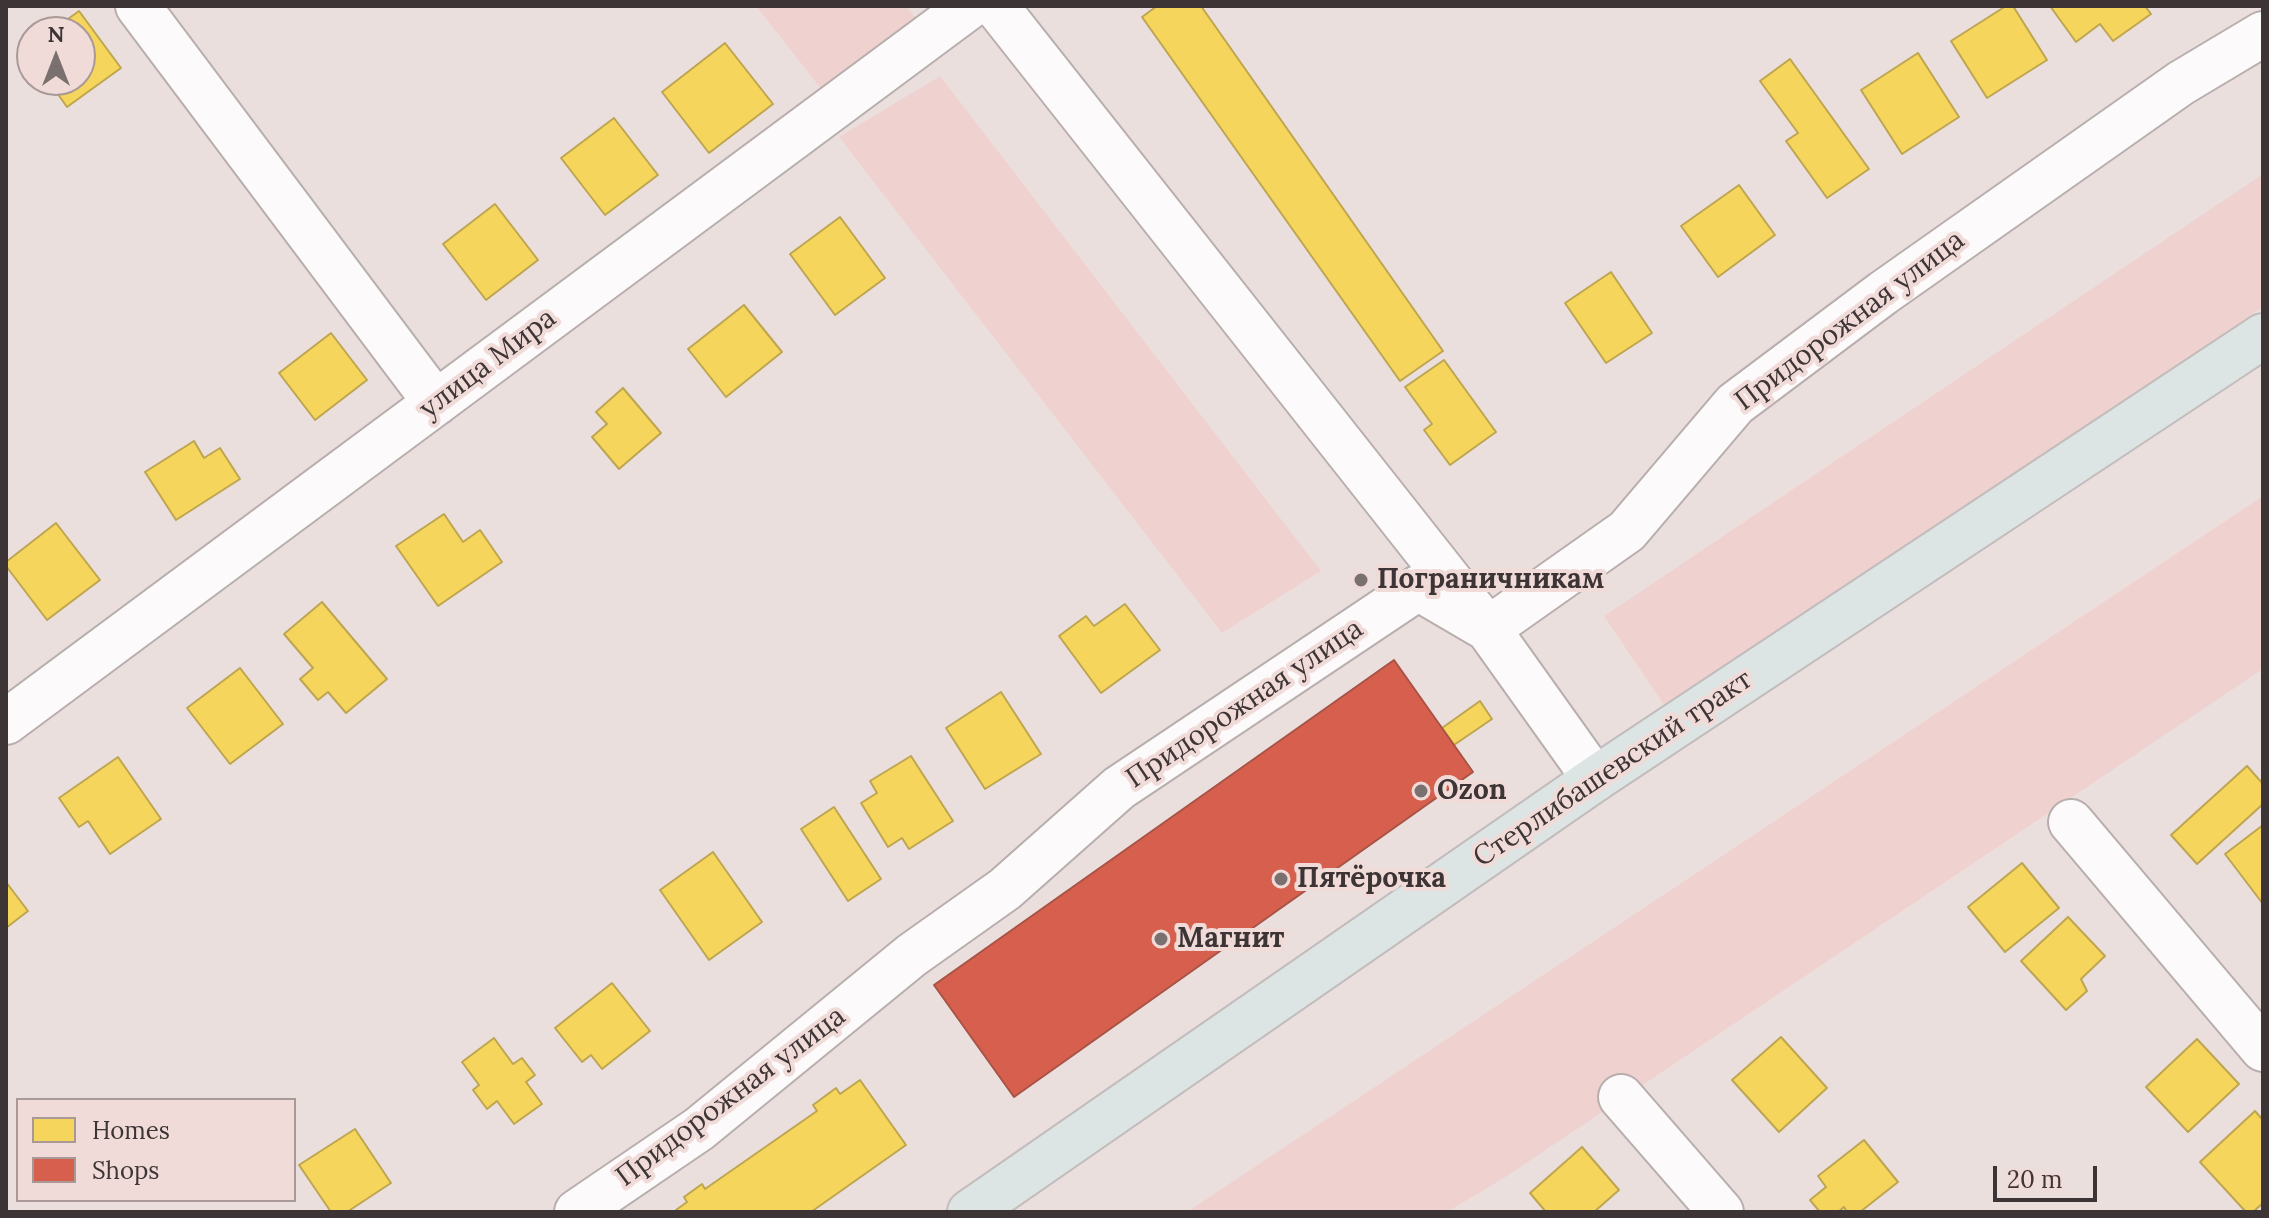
<!DOCTYPE html>
<html>
<head>
<meta charset="utf-8">
<style>
	body { margin:0 }
	#map { position:relative; width:2269px; height:1218px; overflow:hidden; background:#ebdfde; font-family:Lora,serif }
	canvas { display:block }
	.frame { position:absolute; inset:0; border:8px solid #3d3535; pointer-events:none }
	.legend { position:absolute; left:16px; top:1098px; width:280px; height:104px; box-sizing:border-box; background:#f0dbd9; border:2px solid #a89997; margin:0; padding:10px 14px; list-style:none; font-size:24px; color:#3d3535 }
	.legend li { display:flex; align-items:center; gap:16px; height:40px }
	.legend b { width:40px; border:2px solid #a89997 }
	.north { position:absolute; left:16px; top:16px; width:80px; height:80px; box-sizing:border-box; background:#f0dbd9; border:2px solid #a89997; border-radius:50%; rotate:0deg; font-size:22px; font-weight:700; line-height:32px; text-align:center; color:#3d3535 }
	.north::after { content:''; display:block; margin:auto; width:28px; height:36px; background:#7a7070; clip-path:polygon(50% 0,100% 100%,50% 72%,0 100%) }
	.scale { position:absolute; left:1993px; top:1166px; width:104px; height:36px; box-sizing:border-box; border:4px solid #3d3535; border-top:0; padding-left:10px; font-size:24px; line-height:28px; white-space:nowrap; color:#3d3535; -webkit-text-stroke:6px #f0dbd9; paint-order:stroke }
</style>
</head>
<body>
<div id="map">
<canvas width="2269" height="1218"></canvas>
<div class="frame"></div>
<ul class="legend">
<li><b style="height:22px;background:#f6d55c"></b>Homes</li>
<li><b style="height:22px;background:#d6604d"></b>Shops</li>
</ul>
<div class="north">N</div>
<div class="scale">20 m</div>
</div>
<script>
const context = document.querySelector('canvas').getContext('2d');
context.lineJoin = 'round';
function fill(path, color) {
  context.fillStyle = color;
  context.fill(path, 'evenodd');
}
function shape(rows) {
  const path = new Path2D();
  for (const r of rows) {
    path.moveTo(r[0], r[1]);
    for (let i = 2; i < r.length; i += 2) path.lineTo(r[i], r[i + 1]);
  }
  return path;
}
function stroke(path, color, width, dash) {
  context.strokeStyle = color;
  context.lineWidth = width;
  context.lineCap = dash ? 'butt' : 'round';
  context.setLineDash(dash || []);
  context.stroke(path);
}
function label(font, color, halo, rows, align = 'center') {
  context.font = font + ' Lora,serif';
  context.lineWidth = 8;
  context.setLineDash([]);
  context.textBaseline = 'middle';
  context.strokeStyle = halo;
  context.fillStyle = color;
  for (const [text, x, y, turn = 0] of rows) {
    context.save();
    context.translate(x, y);
    context.rotate((+turn || 0) * Math.PI / 180);
    context.textAlign = isNaN(turn) ? turn : align;
    if (halo) context.strokeText(text, 0, 0);
    context.fillText(text, 0, 0);
    context.restore();
  }
}
const green = shape([
	[756,6,906,6,916,18,822,90],
	[940,76,1321,571,1222,633,839,137],
	[2263,174,2263,307,1666,708,1604,616],
	[2263,496,2263,669,1504,1178,1447,1212,1187,1212]
]);
const homes = shape([
	[1157,6,1201,6,1443,351,1400,381,1142,17,1157,6],
	[2006,6,2013,6,2047,60,1987,98,1951,41,2006,6],
	[2050,6,2145,6,2151,14,2113,41,2100,24,2076,42,2050,6],
	[79,11,121,68,67,107,48,80,80,80,80,32,50,32,79,11],
	[725,43,773,104,709,153,662,92,725,43],
	[1918,53,1959,117,1902,154,1861,90,1918,53],
	[1790,59,1869,169,1827,198,1786,141,1798,133,1760,81,1790,59],
	[614,118,658,175,605,215,561,158,614,118],
	[1739,185,1775,235,1718,277,1681,226,1739,185],
	[495,204,538,260,486,300,443,244,495,204],
	[840,217,885,278,835,315,790,254,840,217],
	[1611,272,1652,333,1606,363,1565,303,1611,272],
	[744,305,782,352,726,397,688,349,744,305],
	[331,333,367,380,315,420,279,373,331,333],
	[1444,360,1496,432,1450,465,1424,430,1432,424,1405,387,1444,360],
	[623,388,661,433,619,469,592,437,607,424,596,412,623,388],
	[194,441,204,458,220,448,240,479,176,520,145,472,194,441],
	[444,514,463,542,480,530,502,562,438,606,396,546,444,514],
	[56,523,100,580,47,620,6,566,6,562,56,523],
	[322,602,387,679,346,713,328,692,318,700,300,679,313,668,284,634,322,602],
	[1125,604,1160,650,1101,693,1059,636,1086,616,1094,626,1125,604],
	[240,668,283,724,230,764,187,708,240,668],
	[1001,692,1041,754,985,789,946,728,1001,692],
	[1480,701,1492,719,1454,745,1442,728,1480,701],
	[911,756,953,821,909,849,902,838,888,847,861,803,877,793,870,781,911,756],
	[118,757,161,819,110,854,88,821,79,827,59,798,118,757],
	[2247,766,2263,784,2263,804,2197,864,2171,835,2247,766],
	[834,807,881,879,848,901,801,829,834,807],
	[2263,825,2263,904,2225,854,2263,825],
	[713,852,762,922,709,960,660,890,713,852],
	[2022,863,2059,908,2005,952,1968,907,2022,863],
	[6,882,28,911,6,928,6,882],
	[2068,917,2105,956,2081,979,2087,991,2066,1010,2021,961,2068,917],
	[612,983,650,1031,602,1069,591,1055,582,1062,555,1028,612,983],
	[1781,1037,1827,1088,1779,1132,1732,1080,1781,1037],
	[494,1038,513,1064,522,1058,535,1075,526,1082,542,1104,514,1124,497,1101,487,1109,473,1090,479,1085,462,1062,494,1038],
	[2197,1039,2239,1084,2188,1132,2146,1087,2197,1039],
	[860,1080,906,1145,811,1212,678,1212,676,1210,687,1202,684,1197,702,1184,705,1189,817,1111,813,1105,836,1088,840,1094,860,1080],
	[2255,1111,2263,1120,2263,1203,2253,1212,2246,1212,2200,1162,2255,1111],
	[355,1129,391,1183,347,1212,331,1212,299,1165,355,1129],
	[1864,1140,1898,1182,1860,1212,1847,1212,1844,1207,1838,1212,1820,1212,1810,1200,1826,1187,1818,1176,1864,1140],
	[1582,1147,1619,1190,1594,1212,1546,1212,1530,1193,1582,1147]
]);
const shops = shape([
	[1394,660,1473,772,1014,1097,934,985,1394,660]
]);
const minor = shape([
	[138,6,436,403],
	[996,6,1488,629,1595,779],
	[6,722,970,6],
	[2071,822,2263,1049],
	[1621,1097,1721,1212],
	[577,1212,699,1129,912,955,1005,889,1119,788,1418,588,1488,629,1627,531,1735,404,1883,293,2181,83,2263,34]
]);
const major = shape([
	[970,1212,1595,779,2263,336]
]);
const markers = [
	[1361,580,8,"#7a7070"],
	[1421,791,8,"#7a7070"],
	[1281,879,8,"#7a7070"],
	[1161,939,8,"#7a7070"]
];
const streetNames = [
	["Придорожная улица",1850,321,-37],
	["улица Мира",488,364,-37],
	["Придорожная улица",1245,704,-34],
	["Стерлибашевский тракт",1613,769,-34],
	["Придорожная улица",731,1097,-37]
];
const poiNames = [
	["Пограничникам",1377,580],
	["Ozon",1437,791],
	["Пятёрочка",1297,879],
	["Магнит",1177,939]
];
fill(green, '#efd2cf');
fill(homes, '#f6d55c');
stroke(homes, '#bea550', 2);
fill(shops, '#d6604d');
stroke(shops, '#a85346', 2);
stroke(minor, '#b7aead', 48);
stroke(major, '#c2bcbc', 48);
stroke(minor, '#fcfafa', 44);
stroke(major, '#dde5e4', 44);
for (const [x, y, r, color] of markers) {
  const dot = new Path2D();
  dot.arc(x, y, r, 0, 2 * Math.PI);
  context.fillStyle = color;
  context.fill(dot);
  stroke(dot, '#f0dbd9', 3);
}
label('28px', '#3d3535', '#f0dbd9', streetNames);
label('bold 28px', '#3d3535', '#f0dbd9', poiNames, 'left');
</script>
</body>
</html>
